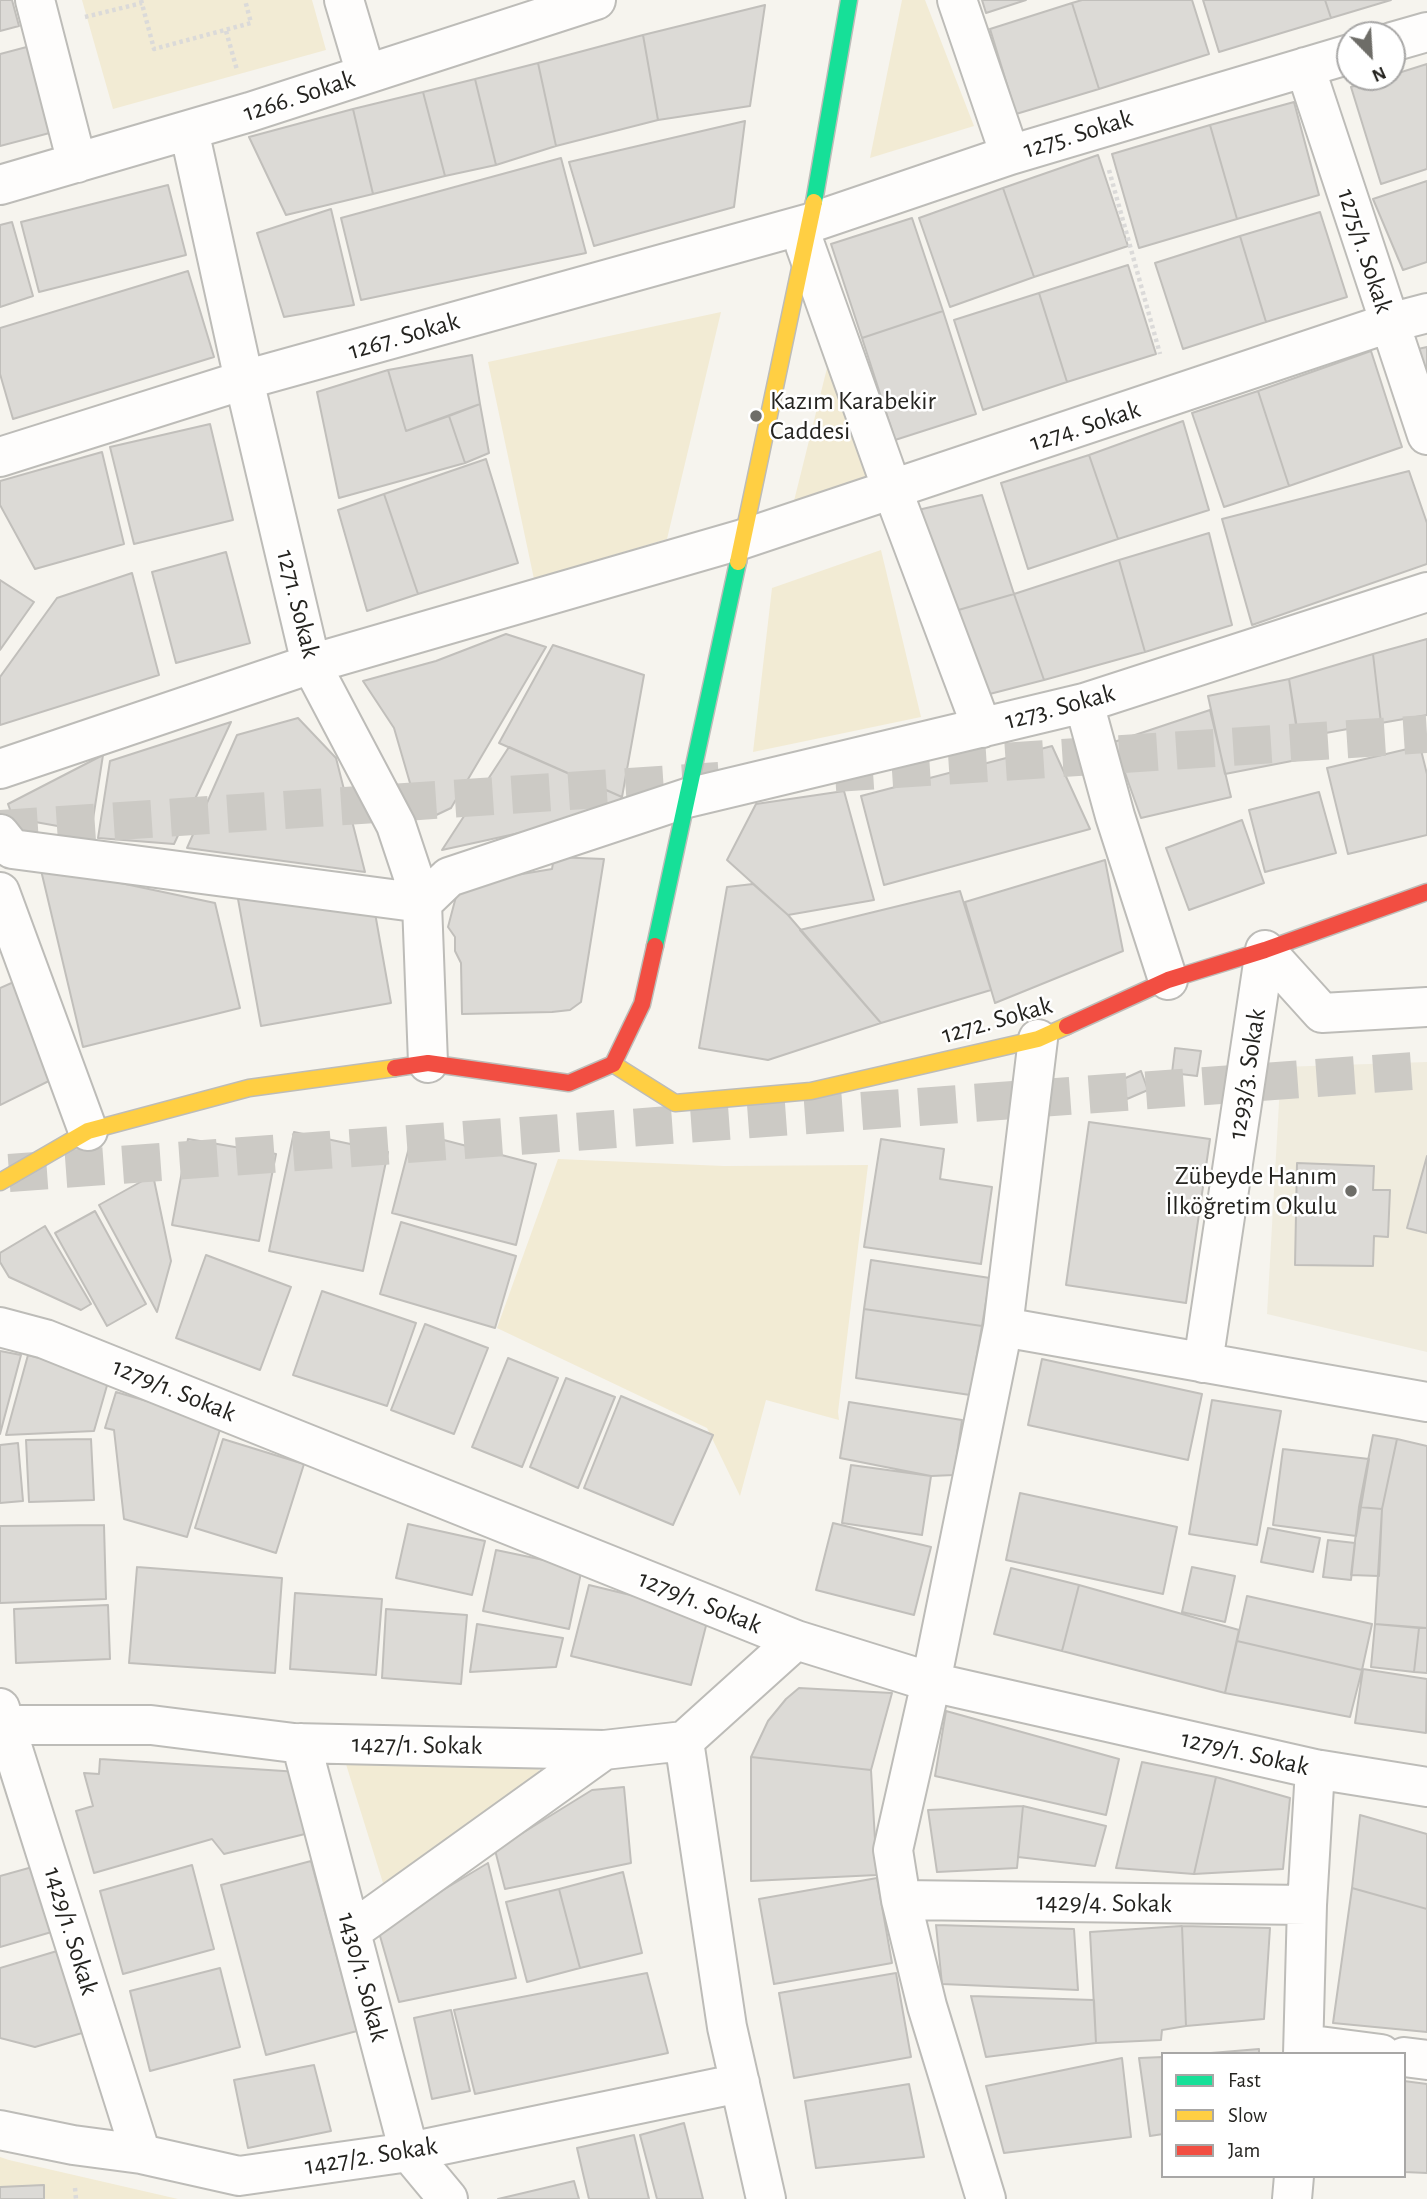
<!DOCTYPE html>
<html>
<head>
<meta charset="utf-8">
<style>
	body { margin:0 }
	#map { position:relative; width:1427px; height:2199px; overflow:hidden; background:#f6f4ee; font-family:"Alegreya Sans",sans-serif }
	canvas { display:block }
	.legend { position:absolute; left:1161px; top:2052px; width:245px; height:126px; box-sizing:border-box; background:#fff; border:2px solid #a8a7a6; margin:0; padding:9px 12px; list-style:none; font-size:21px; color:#252420 }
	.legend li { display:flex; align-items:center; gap:14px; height:35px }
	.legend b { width:35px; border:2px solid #a8a7a6 }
	.north { position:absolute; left:1336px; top:21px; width:70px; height:70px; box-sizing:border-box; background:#fff; border:2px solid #a8a7a6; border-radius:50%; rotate:156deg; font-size:19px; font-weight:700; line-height:28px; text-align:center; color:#252420 }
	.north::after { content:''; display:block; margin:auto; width:24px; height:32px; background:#6e6d68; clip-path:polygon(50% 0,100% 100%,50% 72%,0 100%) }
</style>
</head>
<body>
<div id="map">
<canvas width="1427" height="2199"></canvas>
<ul class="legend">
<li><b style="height:9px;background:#16e098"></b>Fast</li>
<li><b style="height:9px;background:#ffcf43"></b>Slow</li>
<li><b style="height:9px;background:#f24e42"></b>Jam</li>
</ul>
<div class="north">N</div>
</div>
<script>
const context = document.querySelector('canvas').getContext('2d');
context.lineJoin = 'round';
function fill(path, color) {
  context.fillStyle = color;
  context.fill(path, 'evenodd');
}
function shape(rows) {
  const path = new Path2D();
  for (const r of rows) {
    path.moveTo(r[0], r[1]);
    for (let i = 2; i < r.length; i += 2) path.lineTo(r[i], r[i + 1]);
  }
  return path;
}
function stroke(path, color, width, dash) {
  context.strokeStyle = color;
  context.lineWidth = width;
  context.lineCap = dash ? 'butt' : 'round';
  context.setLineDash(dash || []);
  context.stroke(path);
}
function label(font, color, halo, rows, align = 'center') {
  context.font = font + ' "Alegreya Sans",sans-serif';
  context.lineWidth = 5;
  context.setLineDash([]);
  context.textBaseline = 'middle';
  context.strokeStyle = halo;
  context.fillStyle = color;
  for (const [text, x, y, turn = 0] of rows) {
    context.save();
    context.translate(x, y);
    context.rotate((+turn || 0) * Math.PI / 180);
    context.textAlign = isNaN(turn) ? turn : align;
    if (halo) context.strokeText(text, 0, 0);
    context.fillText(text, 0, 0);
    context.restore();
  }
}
const built = shape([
	[1427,1062,1427,1352,1267,1314,1281,1067]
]);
const green = shape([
	[82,0,312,0,326,50,113,109],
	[902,0,925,0,974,126,870,158],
	[721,312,667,539,534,579,488,362],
	[831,352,873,474,794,501],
	[881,550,921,717,753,752,772,588],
	[558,1159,724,1166,868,1165,838,1412,839,1420,766,1400,740,1496,707,1428,497,1328],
	[534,1760,541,1775,383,1883,345,1761],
	[0,2157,9,2160,178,2199,0,2199]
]);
const building = shape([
	[0,0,12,0,19,26,0,31,0,0],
	[982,0,1026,0,986,13,982,0],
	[1082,0,1192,0,1209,54,1099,89,1072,3,1082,0],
	[1203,0,1325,0,1331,18,1219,52,1203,0],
	[1325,0,1391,0,1331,18,1325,0],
	[1072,3,1099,89,1016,114,990,29,1072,3],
	[765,5,750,106,658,120,643,35,765,5],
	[643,35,658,120,556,146,538,63,643,35],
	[38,44,61,130,0,146,0,54,38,44],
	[538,63,556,146,496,165,475,79,538,63],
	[1427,64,1427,169,1381,184,1351,87,1384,77,1392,77,1392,75,1427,64],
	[475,79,496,165,445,176,423,92,475,79],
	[423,92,445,176,373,194,353,109,423,92],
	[1294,102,1319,195,1237,219,1210,125,1294,102],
	[353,109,373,194,286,215,249,137,353,109],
	[745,121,734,207,594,246,569,162,745,121],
	[1210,125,1237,219,1139,248,1112,154,1210,125],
	[1098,155,1128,246,1034,277,1003,188,1098,155],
	[561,158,586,253,361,300,341,218,561,158],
	[1427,181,1427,262,1403,270,1373,199,1427,181],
	[168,185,186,255,39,292,21,222,168,185],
	[1003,188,1034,277,950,307,919,218,1003,188],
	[331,209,354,305,284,317,257,233,331,209],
	[1320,212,1347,297,1266,322,1240,236,1320,212],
	[912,218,943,311,862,338,831,244,912,218],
	[12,222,33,296,0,307,0,225,12,222],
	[1240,236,1266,322,1183,349,1155,263,1240,236],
	[1128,265,1156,354,1067,382,1039,293,1128,265],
	[188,271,214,357,13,419,0,374,0,328,188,271],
	[1039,293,1067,382,983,410,954,320,1039,293],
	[943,311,976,414,895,440,862,338,943,311],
	[1427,347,1427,374,1418,349,1427,347],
	[1371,351,1402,447,1289,486,1258,391,1371,351],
	[472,355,480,404,406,431,388,370,472,355],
	[388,370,406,431,449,416,465,463,339,498,317,392,388,370],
	[1258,391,1289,486,1224,507,1192,413,1258,391],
	[480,404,489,453,465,463,449,416,480,404],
	[1183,421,1209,510,1118,539,1089,455,1183,421],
	[210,424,233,520,134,544,110,447,210,424],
	[102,452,124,544,35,569,0,505,0,481,102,452],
	[1089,455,1118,539,1028,569,1001,483,1089,455],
	[486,459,518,563,418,594,384,494,486,459],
	[1409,471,1427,523,1427,564,1252,625,1222,519,1409,471],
	[384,494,418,594,367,611,338,510,384,494],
	[982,495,1014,594,948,613,918,510,982,495],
	[1209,533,1232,625,1145,652,1119,560,1209,533],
	[226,552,250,643,176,663,152,572,226,552],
	[1119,560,1145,652,1044,680,1014,594,1119,560],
	[132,573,159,675,0,725,0,677,57,598,132,573],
	[0,580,34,602,0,650,0,580],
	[1014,594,1044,680,978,697,948,613,1014,594],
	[506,634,546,647,451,808,430,818,419,814,394,728,363,681,436,661,506,634],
	[1427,639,1427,715,1381,723,1373,654,1427,639],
	[553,645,644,675,622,797,499,743,553,645],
	[1373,654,1381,723,1298,738,1289,679,1373,654],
	[1289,679,1302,759,1225,774,1208,696,1289,679],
	[1210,710,1231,797,1141,818,1114,742,1210,710],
	[298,718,336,758,365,872,187,848,237,735,298,718],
	[231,722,174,844,98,838,110,761,231,722],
	[1052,746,1090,829,884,885,861,796,1052,746],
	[1420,746,1427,774,1427,835,1348,854,1327,768,1420,746],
	[509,747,622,797,615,812,442,850,509,747],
	[103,755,91,832,13,818,8,804,103,755],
	[844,791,874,900,788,915,727,860,756,804,844,791],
	[1319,792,1336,853,1265,872,1249,810,1319,792],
	[1242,820,1264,883,1189,910,1166,848,1242,820],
	[554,857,604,859,581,1002,570,1010,552,1012,462,1014,461,963,455,951,455,937,448,927,458,889,510,876,552,869,554,857],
	[1105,860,1123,951,995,1003,965,902,1105,860],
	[40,866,215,903,240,1008,83,1047,40,866],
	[753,884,788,915,881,1023,768,1060,699,1048,727,887,753,884],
	[236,888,375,913,391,1003,261,1026,236,888],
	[960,891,991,990,881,1023,800,930,960,891],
	[16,981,59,1076,0,1105,0,988,16,981],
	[1175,1048,1201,1051,1197,1076,1172,1073,1175,1048],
	[1141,1071,1148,1090,1127,1099,1119,1081,1141,1071],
	[1089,1122,1210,1139,1186,1303,1066,1285,1089,1122],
	[294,1132,388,1152,363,1271,269,1251,294,1132],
	[413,1132,536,1164,516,1245,392,1213,413,1132],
	[188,1139,276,1154,259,1241,172,1225,188,1139],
	[881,1139,944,1149,940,1179,992,1187,981,1264,864,1247,881,1139],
	[1427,1156,1427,1233,1407,1228,1427,1156],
	[1297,1163,1374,1166,1373,1190,1390,1190,1388,1237,1374,1236,1373,1266,1295,1265,1297,1163],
	[153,1175,171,1261,157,1312,99,1205,153,1175],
	[95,1211,146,1304,107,1326,55,1233,95,1211],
	[401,1222,516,1256,495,1328,380,1294,401,1222],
	[45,1226,91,1304,81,1310,9,1277,0,1262,0,1253,45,1226],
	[206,1255,291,1287,260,1370,176,1338,206,1255],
	[871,1260,990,1278,982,1326,864,1309,871,1260],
	[322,1291,416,1323,387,1406,293,1375,322,1291],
	[864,1309,982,1326,970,1395,856,1378,864,1309],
	[425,1324,488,1348,454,1434,391,1410,425,1324],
	[0,1351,21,1355,0,1434,0,1351],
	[28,1355,110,1375,94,1431,6,1435,28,1355],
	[508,1358,558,1378,522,1467,472,1447,508,1358],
	[1042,1359,1202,1394,1188,1460,1028,1425,1042,1359],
	[566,1378,615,1397,578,1488,530,1467,566,1378],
	[116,1392,222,1423,187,1537,124,1519,114,1430,105,1428,116,1392],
	[621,1396,713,1435,673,1525,584,1488,621,1396],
	[1212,1400,1281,1411,1257,1545,1189,1534,1212,1400],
	[849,1402,962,1420,954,1475,931,1476,840,1458,849,1402],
	[1373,1435,1397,1439,1382,1509,1359,1507,1373,1435],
	[91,1439,94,1500,29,1502,26,1440,91,1439],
	[223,1439,304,1464,276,1553,195,1528,223,1439],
	[1397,1439,1427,1446,1427,1628,1375,1624,1382,1509,1397,1439],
	[18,1443,23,1501,0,1503,0,1445,18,1443],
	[1283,1449,1369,1459,1356,1536,1273,1525,1283,1449],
	[851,1465,931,1476,922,1535,842,1523,851,1465],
	[1020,1493,1177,1527,1163,1594,1006,1560,1020,1493],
	[1359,1507,1382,1509,1379,1576,1351,1575,1359,1507],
	[833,1523,931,1547,914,1615,816,1590,833,1523],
	[408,1524,485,1541,472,1595,396,1578,408,1524],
	[104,1525,106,1599,0,1603,0,1526,104,1525],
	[1268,1528,1320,1538,1313,1572,1261,1562,1268,1528],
	[1328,1540,1355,1543,1351,1580,1323,1577,1328,1540],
	[496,1550,582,1568,569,1629,483,1611,496,1550],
	[137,1567,282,1578,275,1673,129,1663,137,1567],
	[1192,1567,1235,1576,1225,1622,1182,1612,1192,1567],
	[1011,1568,1079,1585,1062,1651,994,1634,1011,1568],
	[589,1585,709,1614,691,1685,571,1656,589,1585],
	[1079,1585,1239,1630,1225,1693,1062,1651,1079,1585],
	[295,1593,382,1599,376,1675,290,1669,295,1593],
	[1247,1596,1372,1624,1362,1670,1237,1641,1247,1596],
	[108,1605,110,1659,16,1663,14,1609,108,1605],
	[386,1609,467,1615,461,1684,382,1678,386,1609],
	[477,1624,563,1638,556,1667,470,1672,477,1624],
	[1375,1624,1419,1628,1414,1672,1371,1667,1375,1624],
	[1419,1628,1427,1628,1427,1673,1414,1672,1419,1628],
	[1237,1641,1362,1670,1350,1717,1225,1693,1237,1641],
	[1363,1669,1427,1679,1426,1733,1355,1723,1363,1669],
	[799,1688,892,1693,871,1770,751,1757,768,1721,786,1699,799,1688],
	[946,1711,1119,1759,1106,1815,935,1776,946,1711],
	[751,1757,871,1770,877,1875,751,1881,751,1757],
	[100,1759,299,1772,313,1832,224,1854,212,1839,94,1873,76,1811,93,1806,84,1773,99,1774,100,1759],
	[1142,1762,1216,1777,1194,1874,1116,1868,1142,1762],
	[1216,1777,1290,1798,1283,1869,1194,1874,1216,1777],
	[624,1787,631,1863,505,1889,495,1850,592,1790,624,1787],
	[1023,1806,1017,1868,937,1872,928,1810,1023,1806],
	[1023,1806,1106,1826,1095,1866,1018,1857,1023,1806],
	[1360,1815,1427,1834,1427,1909,1352,1888,1360,1815],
	[311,1861,357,2031,266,2055,221,1885,311,1861],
	[488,1863,516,1978,399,2002,378,1929,488,1863],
	[192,1865,214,1949,123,1974,100,1891,192,1865],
	[36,1866,55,1931,0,1947,0,1876,36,1866],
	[623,1872,642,1953,580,1968,559,1889,623,1872],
	[877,1878,892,1963,774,1984,759,1899,877,1878],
	[1352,1888,1427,1909,1427,2032,1333,2023,1352,1888],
	[559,1889,580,1968,527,1982,506,1902,559,1889],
	[936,1925,1074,1929,1078,1990,942,1984,936,1925],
	[1182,1926,1270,1928,1264,2019,1186,2026,1182,1926],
	[1182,1926,1186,2026,1162,2030,1161,2040,1096,2043,1090,1932,1182,1926],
	[57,1951,82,2033,35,2047,0,2038,0,1968,57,1951],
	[220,1968,240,2047,150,2071,130,1991,220,1968],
	[647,1973,668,2053,475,2094,454,2010,647,1973],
	[896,1973,911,2057,794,2078,779,1993,896,1973],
	[971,1996,1094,2000,1096,2043,986,2057,971,1996],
	[451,2010,470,2091,432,2099,414,2018,451,2010],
	[1259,2049,1259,2054,1199,2054,1259,2049],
	[1163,2057,1163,2134,1150,2136,1139,2058,1163,2057],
	[1122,2058,1131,2137,1004,2153,986,2086,1122,2058],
	[314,2065,331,2131,248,2148,234,2080,314,2065],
	[1404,2081,1427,2084,1427,2173,1404,2172,1404,2081],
	[909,2084,924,2157,816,2168,805,2101,909,2084],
	[684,2123,703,2199,657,2199,640,2135,684,2123],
	[634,2135,649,2199,589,2199,577,2148,634,2135],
	[574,2181,579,2199,498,2199,574,2181],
	[44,2185,44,2199,0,2199,0,2187,44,2185]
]);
const highwayTunnel = shape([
	[835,773,1427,734],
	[0,829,719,781],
	[9,1173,1427,1070]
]);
const path = shape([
	[141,0,154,49,251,23,245,0],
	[85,17,142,3],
	[226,31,237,70],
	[1109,170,1160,354],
	[75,2188,76,2199]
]);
const street = shape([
	[35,0,77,163],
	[344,0,366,74],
	[957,0,1010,155],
	[1392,42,1427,32],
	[1305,67,1427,435],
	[189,130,244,380,311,664,396,825,422,903,428,1063],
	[0,185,250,112,596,0],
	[805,245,892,489,982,728],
	[0,457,244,380,810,223,1010,155,1350,54],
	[1084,703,1115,816,1168,980],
	[0,769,311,664,743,539,1389,323,1427,313],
	[0,834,12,849,422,903,449,877,687,798,1084,703,1427,592],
	[0,892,88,1131],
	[1265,950,1322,1013,1427,1007],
	[0,1327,45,1339,796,1640,931,1682,1315,1769,1427,1787],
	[1003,1327,1427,1402],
	[1203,1363,1265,950],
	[0,1708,141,2154],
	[0,1725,151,1725,294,1743,604,1750,684,1741,796,1640],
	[684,1741,727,2027,766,2199],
	[301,1743,409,2152,448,2199],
	[901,1900,1307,1905],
	[352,1931,604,1750],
	[1304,2044,1381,2054],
	[1303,2054,1307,1905,1315,1769],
	[1404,2057,1427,2060],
	[0,2130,73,2145,141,2154,239,2176,409,2152,740,2083],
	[986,2199,927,2006,901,1900,893,1850,931,1682,1003,1327,1038,1039],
	[1292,2199,1294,2176]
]);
const fast = shape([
	[814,202,849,0],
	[655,946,738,562]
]);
const slow = shape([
	[738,562,814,202],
	[613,1064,675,1103,811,1091,1038,1039,1067,1026],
	[0,1182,88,1131,249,1088,395,1068]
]);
const jam = shape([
	[1067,1026,1168,980,1265,950,1427,892],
	[395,1068,428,1063,569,1083,613,1064,642,1004,655,946]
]);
const markers = [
	[756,416,7,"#6e6d68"],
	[1351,1191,7,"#6e6d68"]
];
const streetNames = [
	["1266. Sokak",299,96,-18],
	["1275. Sokak",1078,134,-17],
	["1275/1. Sokak",1365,251,72],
	["1267. Sokak",404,336,-16],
	["1274. Sokak",1085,426,-18],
	["1271. Sokak",298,604,76],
	["1273. Sokak",1060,707,-15],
	["1272. Sokak",997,1020,-16],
	["1293/3. Sokak",1247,1074,-81],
	["1279/1. Sokak",174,1390,22],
	["1279/1. Sokak",700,1602,22],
	["1427/1. Sokak",417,1745,1],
	["1279/1. Sokak",1245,1753,13],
	["1429/4. Sokak",1104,1903,1],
	["1429/1. Sokak",71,1931,73],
	["1430/1. Sokak",363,1977,75],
	["1427/2. Sokak",371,2156,-9]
];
const poiNames = [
	["Kazım Karabekir",770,401],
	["Caddesi",770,431],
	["Zübeyde Hanım",1337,1176,"right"],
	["İlköğretim Okulu",1337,1206,"right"]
];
fill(built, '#f0ecde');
fill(green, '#f2ebd4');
fill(building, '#dcdad6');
stroke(building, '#c1bfbb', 2);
stroke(highwayTunnel, '#cccac5', 38, [38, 19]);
stroke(street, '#bdbcb8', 42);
stroke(fast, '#bdbcb8', 19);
stroke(slow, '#bdbcb8', 19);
stroke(jam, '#bdbcb8', 19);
stroke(path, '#dbdad9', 4.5, [3.5, 3.5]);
stroke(street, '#fefdfc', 38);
stroke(fast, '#16e098', 16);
stroke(slow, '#ffcf43', 16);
stroke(jam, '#f24e42', 16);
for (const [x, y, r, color] of markers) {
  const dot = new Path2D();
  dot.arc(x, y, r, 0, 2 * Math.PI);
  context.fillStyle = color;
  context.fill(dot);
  stroke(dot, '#fff', 2.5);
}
label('26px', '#252420', '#fff', streetNames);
label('26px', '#252420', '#fff', poiNames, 'left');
</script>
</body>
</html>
